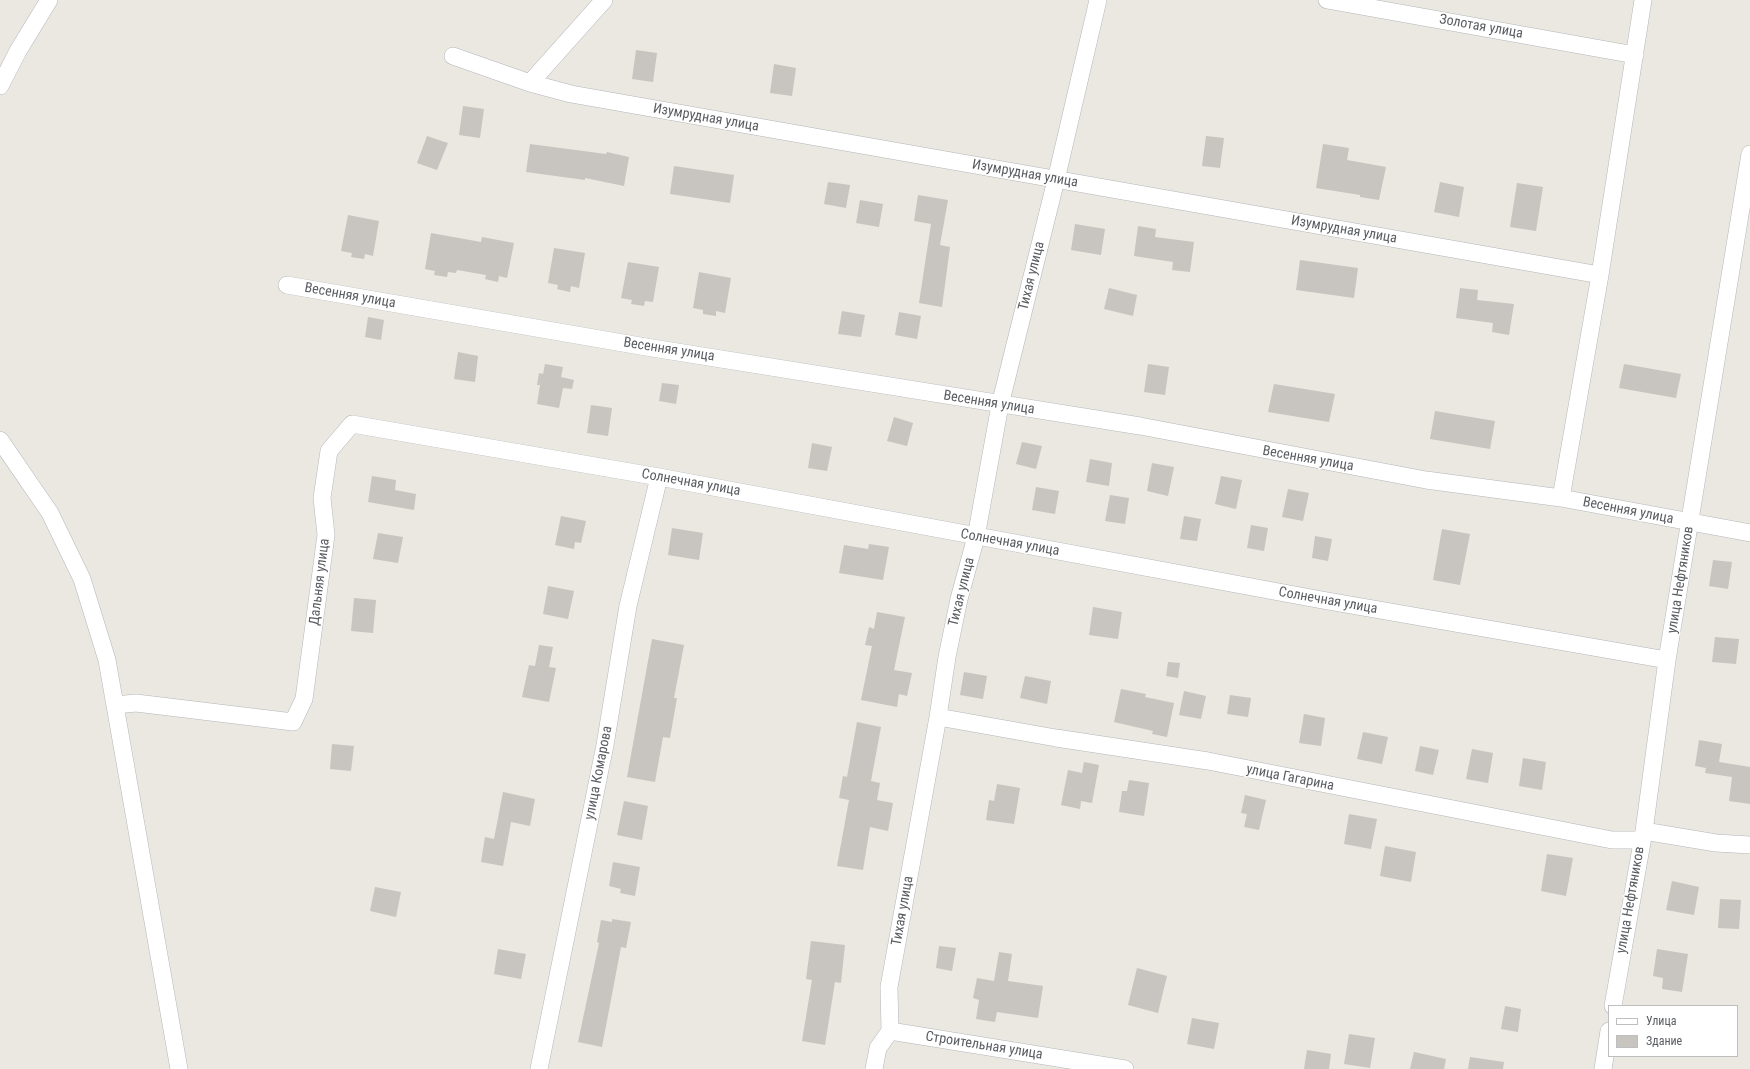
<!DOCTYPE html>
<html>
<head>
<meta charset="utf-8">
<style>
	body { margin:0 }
	#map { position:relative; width:1750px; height:1069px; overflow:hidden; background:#eae8e0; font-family:"Roboto Condensed",sans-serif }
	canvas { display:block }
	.legend { position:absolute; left:1608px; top:1005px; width:130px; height:52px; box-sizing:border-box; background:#fff; border:1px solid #bdbebf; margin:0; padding:5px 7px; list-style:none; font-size:12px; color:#595c60 }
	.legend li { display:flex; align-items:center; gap:8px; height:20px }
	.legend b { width:20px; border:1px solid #bdbebf }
</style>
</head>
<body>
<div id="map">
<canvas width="1750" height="1069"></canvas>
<ul class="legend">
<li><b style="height:5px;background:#fff"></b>Улица</li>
<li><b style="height:11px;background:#c8c4c0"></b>Здание</li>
</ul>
</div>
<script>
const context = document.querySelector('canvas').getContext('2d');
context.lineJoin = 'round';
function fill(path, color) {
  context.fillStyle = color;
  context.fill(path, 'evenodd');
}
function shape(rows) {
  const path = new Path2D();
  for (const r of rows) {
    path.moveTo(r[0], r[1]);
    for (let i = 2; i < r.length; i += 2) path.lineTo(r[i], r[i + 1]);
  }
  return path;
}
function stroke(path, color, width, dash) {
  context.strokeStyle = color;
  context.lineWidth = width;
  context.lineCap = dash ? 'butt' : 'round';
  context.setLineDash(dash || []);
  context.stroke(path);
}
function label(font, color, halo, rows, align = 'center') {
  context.font = font + ' "Roboto Condensed",sans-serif';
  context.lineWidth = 3;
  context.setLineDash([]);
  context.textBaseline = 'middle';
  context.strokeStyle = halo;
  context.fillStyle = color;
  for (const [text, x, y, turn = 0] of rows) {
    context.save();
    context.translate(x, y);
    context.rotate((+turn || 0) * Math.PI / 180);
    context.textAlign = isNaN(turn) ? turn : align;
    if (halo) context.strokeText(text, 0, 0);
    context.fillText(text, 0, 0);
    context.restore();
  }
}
const building = shape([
	[636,50,657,53,653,82,632,79],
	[774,64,796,68,792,96,770,93],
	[463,106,484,109,480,138,459,135],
	[427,136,448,143,437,170,417,163],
	[1206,136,1224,138,1220,168,1202,166],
	[530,144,606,154,607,152,629,157,624,186,585,178,585,180,526,172],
	[1323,144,1349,148,1347,160,1386,167,1379,200,1360,197,1360,195,1316,188],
	[674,166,734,175,730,203,670,194],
	[828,182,850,185,846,208,824,204],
	[1440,182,1464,187,1459,217,1434,212],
	[1517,183,1543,187,1536,231,1510,227],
	[918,195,948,200,940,245,950,247,942,307,919,303,931,224,914,221],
	[860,200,883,204,879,227,856,223],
	[348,215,379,221,373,256,365,254,364,259,351,257,352,253,341,251],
	[1075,224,1105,229,1101,255,1071,250],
	[1138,226,1156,229,1155,237,1194,242,1190,272,1172,270,1173,262,1134,256],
	[431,233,481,242,482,237,514,243,507,278,499,276,498,282,485,279,486,275,457,270,456,273,448,272,447,277,434,275,435,271,425,269],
	[554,248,585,253,579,288,571,286,570,292,557,289,558,285,548,283],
	[1300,260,1358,268,1354,298,1296,290],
	[628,262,659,267,653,302,645,301,644,306,631,304,632,300,621,298],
	[699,272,731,278,725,313,716,311,716,316,703,314,703,310,693,308],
	[1109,288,1137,295,1133,316,1104,309],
	[1460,288,1478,290,1477,300,1514,304,1509,335,1492,332,1493,323,1456,318],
	[842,311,865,315,861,337,838,334],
	[899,312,921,316,917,339,895,335],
	[368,317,384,320,381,340,365,337],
	[458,352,478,356,475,382,454,379],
	[545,364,563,367,561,377,574,380,572,389,563,388,559,408,537,404,540,385,537,385,539,373,543,374],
	[1148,364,1169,367,1165,395,1144,392],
	[1624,364,1681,374,1676,398,1619,388],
	[662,383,679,385,676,404,659,401],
	[1274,384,1335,394,1329,422,1268,412],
	[591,405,612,408,608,436,587,433],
	[1435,411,1495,421,1490,449,1430,439],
	[894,417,913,423,907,446,887,441],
	[1022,442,1042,446,1036,469,1016,464],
	[812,443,832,447,827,471,808,468],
	[1090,459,1112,463,1109,486,1086,482],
	[1152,463,1174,467,1168,496,1147,491],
	[372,476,396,480,395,490,416,494,414,510,368,502],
	[1221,476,1242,480,1236,509,1215,504],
	[1036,487,1059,491,1055,514,1032,510],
	[1288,489,1309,493,1303,521,1282,517],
	[1110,495,1129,498,1125,524,1105,521],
	[561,516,586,521,581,543,575,542,574,549,555,545],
	[1184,516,1201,519,1197,541,1180,539],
	[1251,525,1268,528,1264,551,1247,548],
	[672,528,703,533,699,560,668,555],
	[1442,529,1470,534,1460,585,1433,580],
	[378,533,403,537,398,563,373,559],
	[1315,536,1332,539,1328,561,1312,558],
	[869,544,889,547,883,580,839,573,844,545,868,549],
	[1713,560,1732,562,1728,589,1709,586],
	[548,586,574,591,568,619,543,614],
	[354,598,376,600,373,633,351,631],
	[1093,607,1122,612,1118,639,1089,635],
	[877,612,905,617,894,670,912,673,907,696,899,694,897,707,861,700,872,646,865,645,869,627,874,629],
	[1715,637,1739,639,1736,664,1712,662],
	[652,639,684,645,674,698,677,698,670,738,663,737,655,782,627,777],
	[539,645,553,647,549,667,556,668,549,702,522,697,529,665,535,666],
	[1168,662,1180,663,1178,678,1166,676],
	[964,672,987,676,983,699,960,695],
	[1025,676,1051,681,1047,704,1020,698],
	[1121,689,1146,694,1145,697,1174,703,1167,737,1152,734,1153,731,1114,722],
	[1184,691,1206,696,1201,719,1179,715],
	[1230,695,1251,698,1248,717,1227,714],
	[1304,714,1325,718,1321,746,1299,743],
	[857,722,881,727,871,781,880,783,877,800,893,803,888,831,870,827,863,870,837,866,849,800,839,798,843,776,847,777],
	[1363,732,1388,737,1382,764,1357,759],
	[1699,740,1722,744,1719,762,1750,767,1750,804,1729,801,1732,777,1705,773,1706,768,1695,766],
	[332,744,354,746,351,771,330,769],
	[1420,746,1439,750,1433,775,1415,771],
	[1472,749,1493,753,1488,783,1466,779],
	[1523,758,1546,762,1542,790,1519,786],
	[1084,762,1099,765,1092,803,1081,801,1080,809,1061,805,1068,770,1082,773],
	[1129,780,1149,783,1144,816,1119,812,1122,791,1127,791],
	[997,784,1020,788,1014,824,986,820,989,800,994,801],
	[503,792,535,799,530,826,511,822,503,866,481,862,485,837,494,839],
	[1245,795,1266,800,1259,830,1244,827,1247,814,1241,813],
	[624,801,648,806,642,840,617,835],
	[1349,814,1377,819,1371,849,1344,844],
	[1385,846,1416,852,1411,882,1380,876],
	[1547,854,1573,858,1566,896,1541,891],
	[613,862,640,867,635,896,620,893,621,889,609,886],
	[1672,881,1699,887,1694,915,1666,910],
	[375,887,401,892,396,917,370,911],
	[1720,899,1741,900,1739,929,1718,928],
	[612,919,631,922,626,948,621,947,602,1047,578,1042,599,943,597,942,601,920,612,922],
	[811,941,845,945,841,983,835,982,825,1045,802,1041,812,980,806,979],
	[939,946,956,948,952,971,936,968],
	[498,949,526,954,521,979,494,974],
	[1657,949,1688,954,1682,992,1662,989,1663,978,1653,976],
	[999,952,1012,954,1008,981,1043,986,1038,1018,997,1012,995,1022,976,1019,979,1000,973,998,977,978,994,981],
	[1137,968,1167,976,1158,1013,1128,1005],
	[1505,1006,1521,1009,1518,1032,1501,1029],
	[1192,1018,1219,1023,1214,1049,1187,1044],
	[1349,1034,1375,1038,1370,1068,1344,1064],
	[1307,1050,1331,1054,1329,1069,1304,1069],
	[1414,1052,1446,1059,1444,1069,1410,1069],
	[1470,1057,1504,1062,1503,1069,1468,1069]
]);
const minor = shape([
	[1327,0,1635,55],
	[453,56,530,83,571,94,1600,275],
	[530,83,604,0],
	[0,86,18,51,49,0],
	[287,285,646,347,1140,426,1426,480,1561,498,1750,533],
	[0,440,50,513,82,579,107,660,179,1069],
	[1561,498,1600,275,1643,0],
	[115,705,136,703,293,722,304,699,326,535,322,498,329,451,352,424,659,477,1322,600,1667,660],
	[938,717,1056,738,1208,761,1612,840,1641,840],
	[1644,831,1716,843,1750,845],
	[1613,1006,1644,831,1667,660,1750,154],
	[890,1031,1125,1069],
	[539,1069,605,745,628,606,659,477],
	[874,1069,878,1048,890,1031,889,987,938,717,947,657,959,599,976,537,1000,405,1056,180,1098,0],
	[1603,1069,1609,1031]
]);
const streetNames = [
	["Золотая улица",1481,27,10],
	["Изумрудная улица",706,118,10],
	["Изумрудная улица",1025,174,10],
	["Изумрудная улица",1344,230,10],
	["Тихая улица",1032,276,-76],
	["Весенняя улица",350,296,10],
	["Весенняя улица",669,350,9],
	["Весенняя улица",989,403,9],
	["Весенняя улица",1308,459,10],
	["Солнечная улица",691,483,10],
	["Весенняя улица",1628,511,11],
	["Солнечная улица",1010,543,10],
	["улица Нефтяников",1681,580,-81],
	["Дальняя улица",320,582,-83],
	["Тихая улица",962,592,-76],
	["Солнечная улица",1328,601,10],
	["улица Комарова",599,773,-79],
	["улица Гагарина",1290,778,11],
	["улица Нефтяников",1631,900,-80],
	["Тихая улица",903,911,-80],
	["Строительная улица",984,1046,9]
];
fill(building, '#c8c4c0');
stroke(minor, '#b3b6ba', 18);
stroke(minor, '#fff', 17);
label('14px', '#595c60', '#fff', streetNames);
</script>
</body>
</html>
